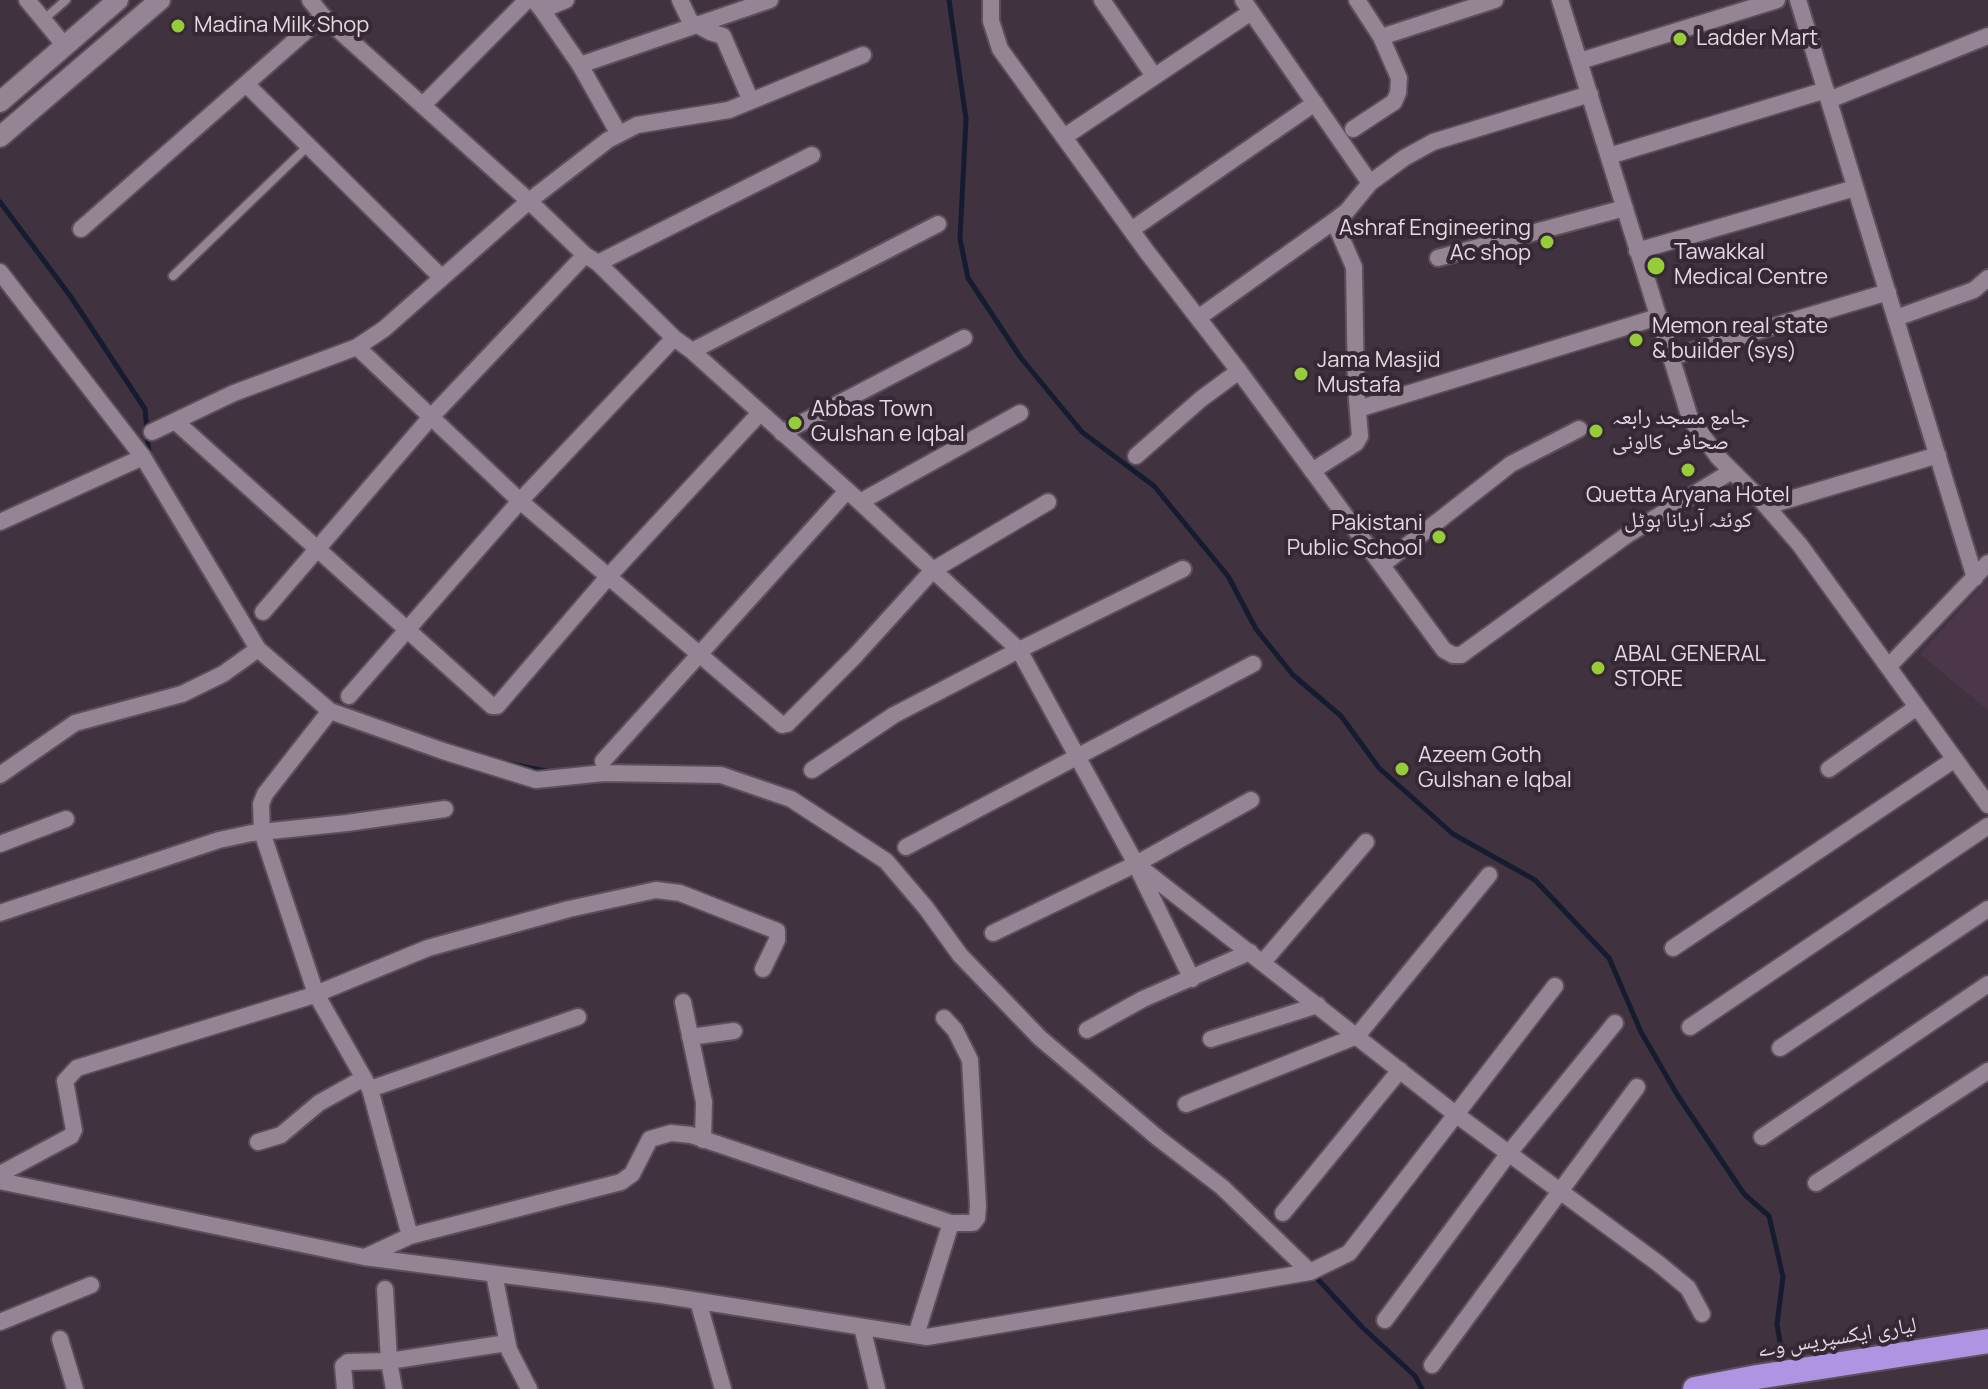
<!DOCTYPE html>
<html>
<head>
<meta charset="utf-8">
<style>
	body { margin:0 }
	canvas { display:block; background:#40323f }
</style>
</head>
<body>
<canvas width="1988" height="1389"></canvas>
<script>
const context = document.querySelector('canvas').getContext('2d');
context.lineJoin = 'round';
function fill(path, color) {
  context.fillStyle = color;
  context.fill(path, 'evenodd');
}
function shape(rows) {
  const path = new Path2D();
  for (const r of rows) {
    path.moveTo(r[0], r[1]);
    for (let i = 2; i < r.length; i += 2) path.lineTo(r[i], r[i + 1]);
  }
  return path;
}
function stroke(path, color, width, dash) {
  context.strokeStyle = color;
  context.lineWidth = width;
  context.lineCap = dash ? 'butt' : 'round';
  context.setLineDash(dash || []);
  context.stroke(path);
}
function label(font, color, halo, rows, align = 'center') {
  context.font = font + ' Manrope,"Noto Naskh Arabic",sans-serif';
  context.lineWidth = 8;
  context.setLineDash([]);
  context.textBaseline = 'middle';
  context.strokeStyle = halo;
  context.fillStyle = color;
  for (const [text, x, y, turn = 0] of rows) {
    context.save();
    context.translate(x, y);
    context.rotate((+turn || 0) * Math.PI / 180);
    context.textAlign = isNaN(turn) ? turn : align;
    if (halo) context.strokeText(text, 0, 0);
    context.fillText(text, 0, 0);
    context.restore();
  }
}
const built = shape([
	[1988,579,1988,710,1920,654]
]);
const stream = shape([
	[949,0,966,119,960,239,968,278,1021,358,1082,432,1154,486,1228,576,1256,629,1293,675,1341,716,1379,768,1453,834,1535,880,1609,958,1641,1032,1678,1096,1744,1194,1769,1216,1783,1277,1777,1324,1784,1365],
	[0,202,71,297,145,409,149,455],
	[506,763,551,772],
	[1314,1275,1362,1327,1415,1376,1422,1389]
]);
const lane = shape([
	[43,20,66,0],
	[173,276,308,146]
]);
const street = shape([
	[27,0,65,46],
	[310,0,323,16,529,201,585,255,598,263,674,338,692,351,860,502,1019,650,1136,864,1454,1113,1659,1264,1688,1288,1702,1314],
	[680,0,690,21,710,32,723,36,751,101],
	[991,0,991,21,1000,49,1147,252,1239,371,1444,650,1453,655,1461,655,1627,535,1732,471],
	[1102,0,1154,76],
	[1243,0,1370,183],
	[1560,0,1690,418,1718,457,1761,500,1800,545,1988,805],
	[1798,0,1975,578],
	[537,4,542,10,566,0],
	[542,10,580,65,770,0],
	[1381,37,1495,0],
	[1580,61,1777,0],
	[580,65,619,134],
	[246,84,441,277],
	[1829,100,1988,36],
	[423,105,527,0],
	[1353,129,1394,102,1398,93,1399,78,1381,37,1357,0],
	[1064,137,1251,12],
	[1609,156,1826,90],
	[81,229,323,16],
	[1131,230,1315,103],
	[1637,251,1855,188],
	[1438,258,1625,208],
	[598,263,812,155],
	[0,272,143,457,258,649,330,711,443,751,536,780,604,773,721,775,791,799,886,861,926,908,960,955,1040,1038,1158,1138,1222,1187,1310,1272],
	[1198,318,1334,221,1347,211,1370,183,1404,158,1433,142,1590,94],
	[1896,318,1974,290,1988,278],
	[357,347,520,501,782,725,787,724,855,656,933,570,1048,502],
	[692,351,938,224],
	[1671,357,1888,292],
	[1358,409,1658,317],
	[175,421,492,706,497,706,608,577,759,414],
	[152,432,234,393,357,347,384,329,529,201,608,140,637,125,729,110,863,55],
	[782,433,964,338],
	[1136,456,1201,399,1239,371],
	[1312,471,1356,443,1360,436,1356,388,1354,267,1334,221],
	[860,502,1020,413],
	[1767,506,1938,455],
	[0,522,143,457],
	[1382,565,1511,464,1579,429],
	[263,612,430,418,585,255],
	[1888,667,1988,563],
	[349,696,520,501,674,338],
	[330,711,265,794,261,804,262,832,316,994,370,1089,410,1236],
	[603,761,846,492],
	[1829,769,1917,707],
	[812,770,894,715,1019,650,1183,569],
	[0,775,75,723,182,694,223,674,258,649],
	[0,844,66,819],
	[906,847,1253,664],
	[1138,869,1192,979],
	[0,913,219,840,252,833,347,823,445,809],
	[993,933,1136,864,1251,800],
	[1673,948,1955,759],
	[1263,962,1366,842],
	[683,1002,704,1102,703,1140],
	[1690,1027,1988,826],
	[1087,1030,1143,999,1250,952],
	[690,1037,734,1031],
	[1211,1039,1318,1005],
	[1780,1048,1988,909],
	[370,1089,578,1017],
	[1186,1104,1357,1036,1489,875],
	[1762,1137,1988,984],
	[258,1142,281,1135,319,1103,364,1078],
	[0,1174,71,1136,74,1130,65,1081,77,1068,311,996,428,948,569,909,656,890,680,893,777,931,777,940,763,969],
	[0,1181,364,1257,661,1295,927,1337,1310,1272,1349,1253,1555,986],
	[1816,1183,1988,1071],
	[1283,1213,1400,1070],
	[365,1257,410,1236,621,1182,632,1174,650,1139,671,1133,691,1135,951,1223,973,1223,977,1218,978,1206,970,1060,955,1030,944,1018],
	[494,1274,509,1350,529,1389],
	[385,1289,389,1361,394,1389],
	[698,1301,723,1389],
	[1385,1320,1509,1153,1615,1023],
	[0,1322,91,1285],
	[862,1327,877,1389],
	[916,1335,951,1223],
	[60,1339,75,1389],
	[1432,1365,1637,1087],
	[345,1389,343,1366,348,1362,389,1361,507,1343]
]);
const secondary = shape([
	[0,102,118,0],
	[0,137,160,0]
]);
const highway = shape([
	[1695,1389,1757,1377,1988,1341]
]);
const markers = [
	[178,26,8,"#96cc39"],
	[1680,39,8,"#96cc39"],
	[1547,242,8,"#96cc39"],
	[1656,266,10,"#96cc39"],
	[1636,340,8,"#96cc39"],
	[1301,374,8,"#96cc39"],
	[795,423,8,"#96cc39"],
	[1596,431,8,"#96cc39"],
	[1688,470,8,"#96cc39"],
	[1439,537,8,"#96cc39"],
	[1598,668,8,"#96cc39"],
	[1402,769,8,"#96cc39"]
];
const poiNames = [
	["Madina Milk Shop",194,26],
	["Ladder Mart",1696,39],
	["Ashraf Engineering",1531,229,"right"],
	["Ac shop",1531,254,"right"],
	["Tawakkal",1674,253],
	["Medical Centre",1674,278],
	["Memon real state",1652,327],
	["& builder (sys)",1652,352],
	["Jama Masjid",1317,361],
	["Mustafa",1317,386],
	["Abbas Town",811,410],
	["Gulshan e Iqbal",811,435],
	["جامع مسجد رابعہ",1612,418],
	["صحافی کالونی",1612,443],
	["Quetta Aryana Hotel",1688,496,"center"],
	["کوئٹہ آریانا ہوٹل",1688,521,"center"],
	["Pakistani",1423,524,"right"],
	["Public School",1423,549,"right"],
	["ABAL GENERAL",1614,655],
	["STORE",1614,680],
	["Azeem Goth",1418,756],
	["Gulshan e Iqbal",1418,781]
];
const streetNames = [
	["لیاری ایکسپریس وے",1837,1338,-9]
];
fill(built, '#4b3749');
stroke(stream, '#151c30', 5);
stroke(lane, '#5b4f5a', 12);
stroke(street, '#5b4f5a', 20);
stroke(secondary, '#5b4f5a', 24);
stroke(highway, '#5b4f5a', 28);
stroke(lane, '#958493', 8);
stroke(street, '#958493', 16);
stroke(secondary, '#958493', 20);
stroke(highway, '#ae94e3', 24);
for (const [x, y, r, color] of markers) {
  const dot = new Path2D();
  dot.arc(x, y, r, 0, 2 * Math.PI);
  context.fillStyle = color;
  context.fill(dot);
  stroke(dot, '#362834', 3);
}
label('22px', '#e2d9e1', '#362834', poiNames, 'left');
label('22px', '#e2d9e1', '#362834', streetNames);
</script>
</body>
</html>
